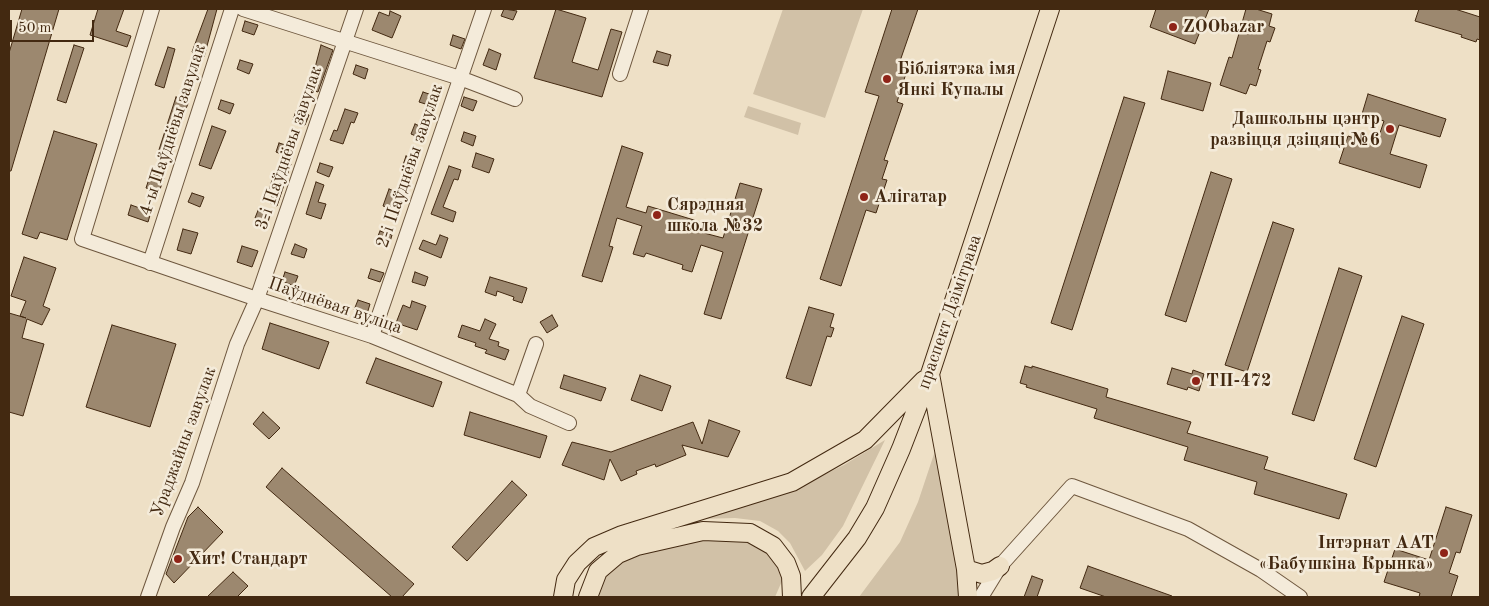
<!DOCTYPE html>
<html>
<head>
<meta charset="utf-8">
<style>
	body { margin:0 }
	#map { position:relative; width:1489px; height:606px; overflow:hidden; background:#eee0c6; font-family:"Old Standard TT",serif }
	canvas { display:block }
	.frame { position:absolute; inset:0; border:10px solid #432911; pointer-events:none }
	.scale { position:absolute; left:10px; top:20px; width:84px; height:22px; box-sizing:border-box; border:2px solid #432911; border-top:0; padding-left:6px; font-size:15px; line-height:18px; white-space:nowrap; color:#432911; -webkit-text-stroke:4px #f4ebda; paint-order:stroke }
</style>
</head>
<body>
<div id="map">
<canvas width="1489" height="606"></canvas>
<div class="frame"></div>
<div class="scale">50 m</div>
</div>
<script>
const context = document.querySelector('canvas').getContext('2d');
context.lineJoin = 'round';
function fill(path, color) {
  context.fillStyle = color;
  context.fill(path, 'evenodd');
}
function shape(rows) {
  const path = new Path2D();
  for (const r of rows) {
    path.moveTo(r[0], r[1]);
    for (let i = 2; i < r.length; i += 2) path.lineTo(r[i], r[i + 1]);
  }
  return path;
}
function stroke(path, color, width, dash) {
  context.strokeStyle = color;
  context.lineWidth = width;
  context.lineCap = dash ? 'butt' : 'round';
  context.setLineDash(dash || []);
  context.stroke(path);
}
function label(font, color, halo, rows, align = 'center') {
  context.font = font + ' "Old Standard TT",serif';
  context.lineWidth = 5;
  context.setLineDash([]);
  context.textBaseline = 'middle';
  context.strokeStyle = halo;
  context.fillStyle = color;
  for (const [text, x, y, turn = 0] of rows) {
    context.save();
    context.translate(x, y);
    context.rotate((+turn || 0) * Math.PI / 180);
    context.textAlign = isNaN(turn) ? turn : align;
    if (halo) context.strokeText(text, 0, 0);
    context.fillText(text, 0, 0);
    context.restore();
  }
}
const green = shape([
	[783,9,863,9,825,118,753,94],
	[748,106,801,123,798,135,744,117],
	[885,440,843,526,822,555,805,571,790,543,778,531,760,521,735,518,697,519,794,489,844,465],
	[937,445,962,597,859,597,900,542,918,502],
	[726,534,764,546,779,568,782,581,775,597,597,597,604,578,614,564,642,549]
]);
const building = shape([
	[22,9,59,9,11,171,9,171,9,53,22,9],
	[98,9,124,9,116,31,131,36,127,47,90,35,98,9],
	[208,9,217,9,204,57,192,52,208,9],
	[504,9,517,11,513,20,501,16,504,9],
	[556,9,586,18,572,62,598,70,611,29,622,32,602,97,534,78,556,9],
	[892,9,918,9,899,64,908,67,897,102,903,104,884,160,888,161,882,179,887,180,876,213,866,210,841,286,820,279,879,96,865,92,892,9],
	[1156,9,1209,9,1195,44,1150,27,1156,9],
	[1246,9,1256,9,1272,14,1269,26,1275,28,1270,42,1267,41,1258,69,1261,70,1256,86,1250,84,1246,94,1220,85,1229,57,1232,58,1246,9],
	[1419,9,1455,9,1480,17,1480,40,1477,39,1476,42,1461,37,1462,35,1415,21,1419,9],
	[390,11,401,16,392,38,372,30,379,12,389,16,390,11],
	[245,21,258,25,254,35,242,31,245,21],
	[453,35,465,39,461,49,450,45,453,35],
	[74,45,84,48,66,103,57,100,74,45],
	[321,45,333,50,318,92,305,88,309,78,312,79,321,45],
	[168,47,175,49,164,88,155,85,168,47],
	[489,49,501,54,496,70,483,65,489,49],
	[657,51,671,55,668,66,653,62,657,51],
	[240,60,253,64,249,74,237,69,240,60],
	[356,65,368,69,365,79,353,74,356,65],
	[1168,71,1211,83,1203,111,1161,99,1168,71],
	[423,92,435,96,432,106,419,102,423,92],
	[1368,94,1446,119,1440,137,1399,125,1390,154,1427,165,1420,188,1339,163,1348,136,1376,145,1384,121,1362,114,1368,94],
	[176,97,189,101,170,150,173,151,169,161,157,156,176,97],
	[464,97,477,101,473,111,461,106,464,97],
	[1124,97,1145,103,1072,330,1051,323,1124,97],
	[221,100,234,104,230,114,218,109,221,100],
	[345,109,358,113,354,123,351,122,343,144,330,140,334,130,337,131,345,109],
	[296,111,309,115,305,125,293,120,296,111],
	[415,124,427,129,423,139,411,134,415,124],
	[212,126,226,131,211,169,199,165,212,126],
	[54,131,97,144,67,240,40,232,37,239,22,234,54,131],
	[464,132,476,136,473,146,461,141,464,132],
	[279,143,292,147,288,157,276,152,279,143],
	[622,146,643,153,626,207,646,213,648,206,707,224,704,233,723,238,740,183,762,189,721,319,704,314,723,252,701,245,692,272,682,269,683,265,646,253,644,257,633,254,642,226,617,218,609,246,613,247,602,282,582,276,622,146],
	[476,153,494,159,489,173,472,167,476,153],
	[406,156,416,159,411,172,402,168,406,156],
	[283,161,291,164,277,206,270,203,273,191,269,190,272,180,276,181,283,161],
	[320,163,333,167,329,177,317,172,320,163],
	[449,166,461,170,458,180,454,179,443,207,456,212,453,222,431,214,449,166],
	[1211,172,1232,179,1186,322,1165,315,1211,172],
	[151,173,164,178,159,192,146,188,151,173],
	[316,182,324,185,318,202,326,204,321,219,306,214,316,182],
	[389,189,406,196,400,212,383,206,389,189],
	[192,193,204,197,200,207,188,202,192,193],
	[131,205,151,212,148,222,128,215,131,205],
	[259,208,271,212,268,222,255,218,259,208],
	[1273,222,1294,229,1247,372,1225,365,1273,222],
	[183,229,198,233,191,254,177,250,183,229],
	[380,231,392,235,389,245,376,241,380,231],
	[440,235,448,238,441,258,419,249,423,240,436,245,440,235],
	[295,244,307,249,304,258,291,254,295,244],
	[242,246,258,251,252,267,237,262,242,246],
	[24,257,56,268,43,306,50,309,42,325,27,319,22,338,44,344,23,416,9,412,9,313,26,318,20,316,26,301,11,296,24,257],
	[1339,268,1362,276,1314,421,1292,414,1339,268],
	[371,269,384,273,380,282,368,278,371,269],
	[285,272,298,276,294,286,282,281,285,272],
	[415,272,428,277,425,286,412,282,415,272],
	[490,277,527,288,522,303,513,300,514,297,497,291,496,296,485,292,490,277],
	[358,300,370,304,367,314,354,310,358,300],
	[412,301,426,306,417,330,396,323,403,305,410,308,412,301],
	[809,307,834,314,830,327,834,328,831,337,827,336,811,386,786,378,809,307],
	[552,315,558,326,547,333,540,322,552,315],
	[1402,316,1424,324,1376,467,1354,459,1402,316],
	[485,319,496,324,489,339,499,342,498,346,509,350,505,360,485,353,487,350,475,346,476,343,458,337,462,325,480,331,485,319],
	[270,323,329,342,319,369,262,349,270,323],
	[112,325,176,344,150,427,86,407,112,325],
	[376,358,442,382,433,407,366,383,376,358],
	[1025,366,1032,368,1032,366,1108,389,1106,397,1191,422,1187,433,1268,457,1264,469,1347,494,1339,519,1254,494,1257,482,1184,460,1188,447,1094,418,1097,409,1026,387,1027,385,1020,383,1025,366],
	[1172,368,1192,374,1193,370,1204,374,1199,391,1188,387,1187,390,1167,384,1172,368],
	[564,375,606,388,601,401,560,388,564,375],
	[640,375,671,386,662,411,631,400,640,375],
	[263,412,280,428,269,439,253,424,263,412],
	[470,412,547,436,540,458,464,435,470,412],
	[709,420,740,431,728,457,682,445,686,455,656,467,655,464,636,471,637,474,621,481,610,459,604,480,562,465,572,442,611,452,693,422,702,444,709,420],
	[282,468,414,584,402,597,392,597,266,487,282,468],
	[512,481,527,495,467,561,452,547,512,481],
	[198,507,223,532,174,583,166,574,188,517,198,507],
	[1446,507,1472,515,1460,553,1456,552,1449,573,1458,576,1451,597,1419,597,1420,593,1384,582,1395,549,1429,560,1446,507],
	[1088,566,1172,596,1172,597,1106,597,1080,588,1088,566],
	[233,572,248,586,237,597,207,597,233,572],
	[1032,576,1043,580,1037,597,1024,597,1032,576]
]);
const minor = shape([
	[152,9,82,239,257,299,372,336,518,395,530,406,569,423],
	[243,9,460,78,515,99],
	[620,74,641,9],
	[150,263,232,9],
	[372,336,484,9],
	[518,395,536,344],
	[148,597,173,527,192,483,237,344,257,299,356,9],
	[981,597,1000,566,1072,486,1188,529,1261,570,1300,597]
]);
const major = shape([
	[930,374,966,569,968,597],
	[966,569,982,574,993,571,1000,566],
	[563,597,566,580,577,563,594,547,622,535,792,482,865,440,924,380],
	[588,597,598,571,618,554,637,546,703,531,750,533,773,546,786,563,791,576,792,597],
	[811,597,857,538,875,508,901,449,930,374,1050,9]
]);
const markers = [
	[1173,27,5,"#8f2418"],
	[887,79,5,"#8f2418"],
	[1390,129,5,"#8f2418"],
	[864,197,5,"#8f2418"],
	[657,215,5,"#8f2418"],
	[1196,381,5,"#8f2418"],
	[1444,553,5,"#8f2418"],
	[178,559,5,"#8f2418"]
];
const poiNames = [
	["ZOObazar",1183,27],
	["Бібліятэка імя",897,69],
	["Янкі Купалы",897,90],
	["Дашкольны цэнтр",1380,119,"right"],
	["развіцця дзіцяці №6",1380,140,"right"],
	["Алігатар",874,197],
	["Сярэдняя",667,205],
	["школа №32",667,226],
	["ТП-472",1206,381],
	["Інтэрнат ААТ",1434,543,"right"],
	["«Бабушкіна Крынка»",1434,564,"right"],
	["Хит! Стандарт",188,559]
];
const streetNames = [
	["4-ы Паўднёвы завулак",173,130,-72],
	["3-і Паўднёвы завулак",289,148,-71],
	["2-і Паўднёвы завулак",410,166,-71],
	["Паўднёвая вуліца",335,306,19],
	["праспект Дзімітрава",950,312,-71],
	["Ураджайны завулак",184,442,-70]
];
fill(green, '#d1c1a7');
fill(building, '#9c886f');
stroke(building, '#432911', 1);
stroke(minor, '#6e573e', 16);
stroke(major, '#432911', 20);
stroke(minor, '#f4ebda', 14);
stroke(major, '#eee0c6', 18);
for (const [x, y, r, color] of markers) {
  const dot = new Path2D();
  dot.arc(x, y, r, 0, 2 * Math.PI);
  context.fillStyle = color;
  context.fill(dot);
  stroke(dot, '#f4ebda', 2);
}
label('bold 18px', '#432911', '#f4ebda', poiNames, 'left');
label('18px', '#432911', '#f4ebda', streetNames);
</script>
</body>
</html>
